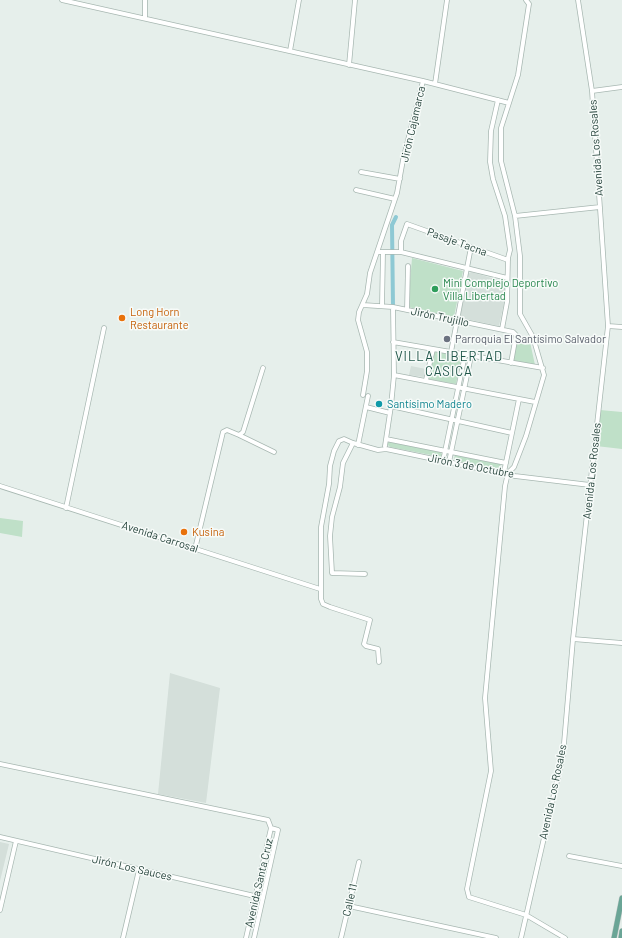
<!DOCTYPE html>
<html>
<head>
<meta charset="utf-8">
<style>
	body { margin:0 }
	canvas { display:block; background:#e6efeb }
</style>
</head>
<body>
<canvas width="622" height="938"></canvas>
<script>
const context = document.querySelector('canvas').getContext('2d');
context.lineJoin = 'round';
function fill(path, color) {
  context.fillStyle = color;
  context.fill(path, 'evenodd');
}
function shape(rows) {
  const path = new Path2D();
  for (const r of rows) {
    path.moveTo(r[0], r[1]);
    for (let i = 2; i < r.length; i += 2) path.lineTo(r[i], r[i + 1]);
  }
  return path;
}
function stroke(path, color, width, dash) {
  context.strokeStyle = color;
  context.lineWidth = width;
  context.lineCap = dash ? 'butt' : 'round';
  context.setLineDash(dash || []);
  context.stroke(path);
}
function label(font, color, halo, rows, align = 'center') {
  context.font = font + ' Barlow,sans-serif';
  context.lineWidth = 3;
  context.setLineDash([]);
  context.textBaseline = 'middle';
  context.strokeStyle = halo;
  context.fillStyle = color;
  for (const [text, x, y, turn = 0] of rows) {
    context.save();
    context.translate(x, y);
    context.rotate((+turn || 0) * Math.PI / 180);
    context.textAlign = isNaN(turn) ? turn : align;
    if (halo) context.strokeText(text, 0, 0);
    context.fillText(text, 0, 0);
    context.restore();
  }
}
const built = shape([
	[471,272,505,282,505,298,499,326,461,318,460,316,468,274],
	[411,366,426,369,424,377,409,375],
	[170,673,220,688,206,803,158,794],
	[0,842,9,844,0,881]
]);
const green = shape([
	[412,258,463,271,454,317,408,307],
	[518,337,525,345,530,342,535,365,514,362,513,360],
	[434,351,462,357,456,384,428,379],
	[600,410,622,412,622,449,596,446],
	[390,441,440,452,442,454,441,457,390,447,387,444],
	[455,455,500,464,501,468,498,470,458,462,454,459],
	[0,518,23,521,22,537,0,533]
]);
const canal = shape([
	[393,307,392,225,396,217]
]);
const minor = shape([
	[62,0,423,81,509,103],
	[526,0,529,4,518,75,501,128,501,161,515,216,520,256,520,314,533,337,544,375,526,436,514,467,508,473,505,486,485,698,491,771,467,889,469,897,526,915,565,938],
	[145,18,145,0],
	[290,51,299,0],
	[349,65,355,0],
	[435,84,447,0],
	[592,91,622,87],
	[498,100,491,131,490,162,493,179,505,216,510,250,508,258,507,302,502,329],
	[361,172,400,179],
	[356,190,395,199],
	[515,216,600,207],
	[378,252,401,252,507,278],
	[401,252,401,241,407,224,508,260],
	[363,305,393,307,513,332,516,335,511,363],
	[382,306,383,252],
	[407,310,408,266],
	[608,326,622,327],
	[393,342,543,368],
	[451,352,471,247],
	[394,375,535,402],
	[426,380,433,349],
	[363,395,367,371,367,352,358,320,359,312,367,294,370,273,397,193,403,160,423,81],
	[391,406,512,433],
	[366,407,390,413],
	[239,435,274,452],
	[386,439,506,463],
	[353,443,343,463,340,487,332,517,330,536,332,573,365,574],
	[358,445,368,396],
	[385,446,391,406,394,375,393,307],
	[443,461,465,355],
	[449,462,471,356],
	[504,472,519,399],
	[0,486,320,589],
	[66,508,104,328],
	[195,549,223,432,227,430,239,435,243,432,263,368],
	[573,639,622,643],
	[379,662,378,649,366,646,364,644,370,620,330,607,323,604,321,599,321,527,329,484,330,466,334,451,339,441,344,439,353,443,378,450,386,449,515,476,590,485],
	[0,764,268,820,271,828,246,938],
	[0,837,263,898],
	[569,856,622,866],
	[349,906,496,938],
	[0,910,16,841],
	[123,938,139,870],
	[254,938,278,830,271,828],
	[341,938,359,862],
	[521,938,563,755,573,639,608,326,592,91,578,0]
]);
const major = shape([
	[614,938,622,898],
	[621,938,622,931]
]);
const markers = [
	[435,289,4,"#2e9e5b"],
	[122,318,4,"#e8710a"],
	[447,339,4,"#6b7280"],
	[379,404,4,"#0f9aa8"],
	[184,532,4,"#e8710a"]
];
const streetNames = [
	["Jirón Cajamarca",413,124,-77],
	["Avenida Los Rosales",596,148,-94],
	["Pasaje Tacna",457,242,20],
	["Jirón Trujillo",440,317,12],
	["Jirón 3 de Octubre",471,466,11],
	["Avenida Los Rosales",592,471,-84],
	["Avenida Carrosal",160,537,18],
	["Avenida Los Rosales",553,792,-78],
	["Jirón Los Sauces",132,868,13],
	["Avenida Santa Cruz",259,883,-77],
	["Calle 11",350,900,-77]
];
const leisureNames = [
	["Mini Complejo Deportivo",443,283],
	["Villa Libertad",443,296]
];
const foodNames = [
	["Long Horn",130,312],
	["Restaurante",130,325],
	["Kusina",192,532]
];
const worshipNames = [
	["Parroquia El Santísimo Salvador",455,339]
];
const cultureNames = [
	["Santísimo Madero",387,404]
];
const quarterNames = [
	["VILLA LIBERTAD",449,357],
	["CASICA",449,372]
];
fill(built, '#d4dfda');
fill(green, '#bfe0c8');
stroke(canal, '#8ec9d4', 4);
stroke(minor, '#a8b8b2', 5.5);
stroke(major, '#c2cac8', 6);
stroke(minor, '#fff', 4);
stroke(major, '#6aa596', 5);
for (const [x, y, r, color] of markers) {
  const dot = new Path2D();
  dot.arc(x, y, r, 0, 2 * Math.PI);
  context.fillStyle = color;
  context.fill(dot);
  stroke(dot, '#f7fbf9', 1.5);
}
label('11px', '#24423a', '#f7fbf9', streetNames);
label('11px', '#27864d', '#f7fbf9', leisureNames, 'left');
label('11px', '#c56008', '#f7fbf9', foodNames, 'left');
label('11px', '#5b616d', '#f7fbf9', worshipNames, 'left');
label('11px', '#0d838f', '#f7fbf9', cultureNames, 'left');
context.letterSpacing = '1px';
label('13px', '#1f5548', '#f7fbf9', quarterNames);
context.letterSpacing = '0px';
</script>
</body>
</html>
